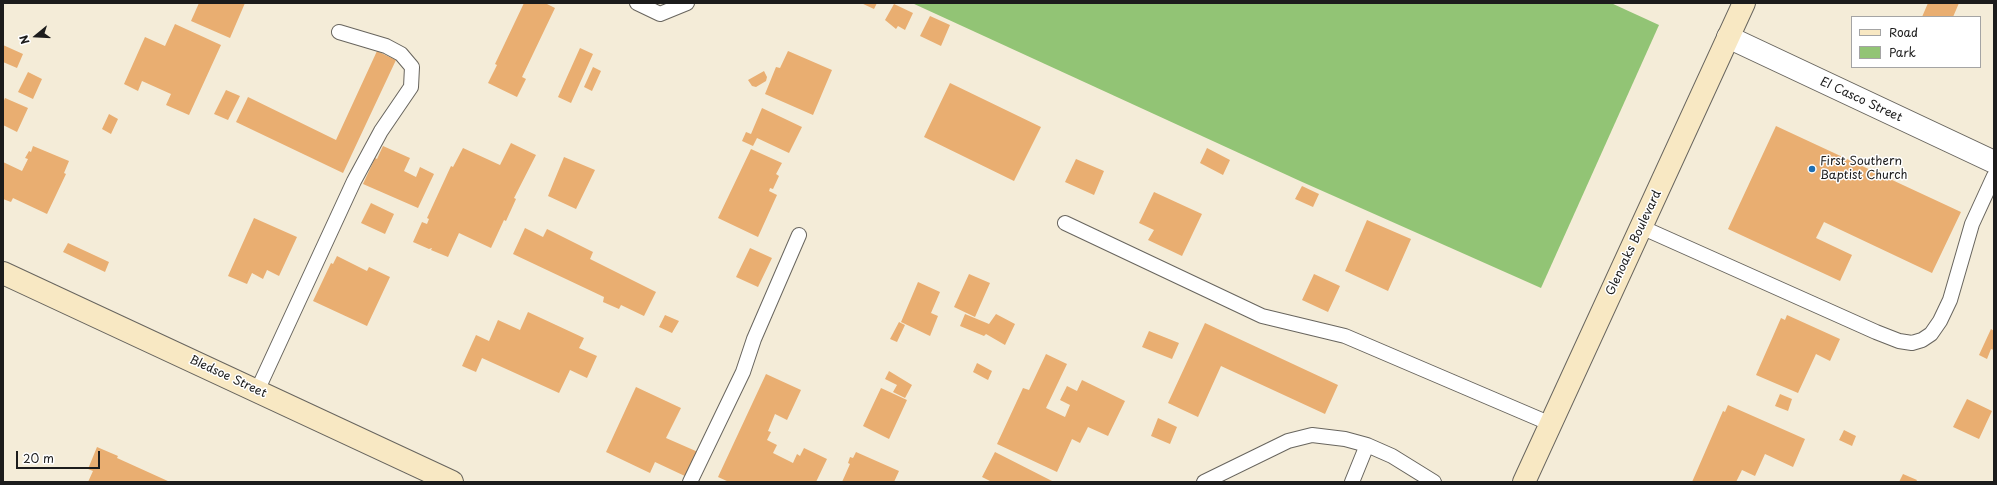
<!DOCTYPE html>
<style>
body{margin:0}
#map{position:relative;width:1997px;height:485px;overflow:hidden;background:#f4ecd8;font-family:"Playpen Sans",sans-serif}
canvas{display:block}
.frame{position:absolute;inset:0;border:4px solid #1c1c1c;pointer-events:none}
.legend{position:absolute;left:1851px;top:16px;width:130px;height:52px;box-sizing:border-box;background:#fff;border:1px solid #a4a4a4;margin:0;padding:5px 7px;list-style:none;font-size:12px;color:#1c1c1c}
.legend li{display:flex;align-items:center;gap:8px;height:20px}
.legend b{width:20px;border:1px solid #a4a4a4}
.north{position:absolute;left:16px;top:16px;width:40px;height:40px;-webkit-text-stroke:3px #fff;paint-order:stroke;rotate:252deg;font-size:11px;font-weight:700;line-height:16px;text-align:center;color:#1c1c1c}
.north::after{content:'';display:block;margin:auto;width:14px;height:18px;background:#1c1c1c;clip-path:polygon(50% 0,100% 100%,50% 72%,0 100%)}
.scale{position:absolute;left:16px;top:451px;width:84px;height:18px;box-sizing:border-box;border:2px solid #1c1c1c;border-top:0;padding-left:5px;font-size:12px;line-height:14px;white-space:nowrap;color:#1c1c1c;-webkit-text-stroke:3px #fff;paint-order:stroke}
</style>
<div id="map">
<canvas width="1997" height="485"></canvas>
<div class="frame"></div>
<ul class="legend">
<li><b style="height:5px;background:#f8e8c3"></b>Road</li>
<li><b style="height:11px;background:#92c475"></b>Park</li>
</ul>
<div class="north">N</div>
<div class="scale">20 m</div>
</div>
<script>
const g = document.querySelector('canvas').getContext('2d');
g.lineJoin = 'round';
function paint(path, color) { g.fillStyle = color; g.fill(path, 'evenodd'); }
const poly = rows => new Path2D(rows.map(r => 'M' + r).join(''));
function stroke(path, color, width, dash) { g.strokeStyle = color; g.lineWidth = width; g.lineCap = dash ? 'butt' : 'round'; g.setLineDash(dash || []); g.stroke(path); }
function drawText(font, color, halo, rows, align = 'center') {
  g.font = font + ' "Playpen Sans",sans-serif'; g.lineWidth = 3; g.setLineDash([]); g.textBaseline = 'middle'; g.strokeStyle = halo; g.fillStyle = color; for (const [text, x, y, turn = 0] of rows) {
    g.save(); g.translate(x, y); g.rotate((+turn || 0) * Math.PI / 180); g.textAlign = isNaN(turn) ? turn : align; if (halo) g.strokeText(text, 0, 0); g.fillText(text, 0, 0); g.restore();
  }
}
const green = poly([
 [912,3,1611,3,1659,25,1541,288,1300,181]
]);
const building = poly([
 [199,3,245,3,230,38,191,21],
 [524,3,545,3,555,8,522,77,526,79,517,97,488,83,497,65,495,64],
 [861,3,877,3,874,9],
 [1928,3,1959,3,1953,17,1922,17],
 [894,4,913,13,905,30,898,26,896,29,885,20],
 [930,16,950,25,941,46,920,36],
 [175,24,221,45,189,115,166,105,171,94,142,81,138,91,124,84,145,37,165,46],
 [3,45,23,54,17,68,3,62],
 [580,48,593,54,571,103,558,97],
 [377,51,396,60,343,173,236,122,248,97,336,140],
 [788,51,832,70,813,115,765,94,776,67,780,68],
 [593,67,601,71,592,91,584,87],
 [764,71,767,77,766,81,756,87,752,86,748,80],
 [28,72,42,79,33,99,18,92],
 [950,83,1041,127,1014,181,924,137],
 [226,90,240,96,228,120,214,114],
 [5,98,28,108,17,132,3,125,3,103],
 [762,108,802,127,789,153,757,138,753,146,742,141,746,132,751,134],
 [109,114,118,119,111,134,102,129],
 [1776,126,1961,212,1932,273,1824,222,1816,238,1852,255,1840,281,1728,229],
 [511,143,536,155,514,198,516,199,506,221,504,220,491,248,459,233,448,257,431,250,432,248,429,249,413,242,422,222,427,224,429,219,427,218,451,166,453,167,463,148,500,165],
 [33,146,69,161,64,173,66,174,47,214,13,198,11,202,3,199,3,162,22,171,28,159,25,158,29,151,31,152],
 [383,146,410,158,404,171,416,177,420,167,434,174,418,208,363,184,375,158,377,159],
 [1207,148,1230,160,1223,175,1200,163],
 [751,149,782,163,776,174,779,176,773,189,770,188,769,191,777,195,758,237,718,218],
 [564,157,595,170,576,209,548,196],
 [1076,159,1104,171,1094,195,1065,182],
 [1302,186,1319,194,1313,207,1295,199],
 [1154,192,1202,214,1182,256,1148,240,1154,230,1139,223],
 [371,203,394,214,385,234,361,223],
 [254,218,297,237,279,276,267,270,263,279,252,273,247,284,228,276],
 [1367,220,1411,239,1388,291,1345,271],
 [525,228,543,237,547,229,593,252,590,259,656,292,644,316,621,305,619,309,603,302,604,297,513,254],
 [68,243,109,262,105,272,63,252],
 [750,248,772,258,758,287,736,277],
 [337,256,367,271,369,267,390,277,367,326,313,301,331,263,333,264],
 [969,274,990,283,975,317,954,307],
 [1314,274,1340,286,1328,312,1302,300],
 [918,282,940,292,931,313,938,316,930,336,901,322],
 [528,312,584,338,579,348,597,356,587,378,570,370,559,393,482,358,476,372,462,366,476,335,489,341,498,320,520,330],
 [965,314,989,324,996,314,1015,324,1005,345,986,334,984,336,960,326],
 [665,315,679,321,672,333,659,327],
 [1787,315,1840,339,1830,361,1816,354,1798,393,1756,375,1781,318,1785,320],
 [899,322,905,325,897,342,890,339],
 [1205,323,1338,385,1325,414,1221,366,1198,417,1168,403],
 [1991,329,1994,331,1994,350,1991,349,1987,359,1979,355],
 [1149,331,1179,343,1172,359,1142,347],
 [1046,354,1067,364,1046,408,1065,417,1070,405,1060,400,1067,386,1077,391,1082,380,1125,401,1108,436,1088,427,1080,443,1072,439,1057,472,997,444,1023,388,1029,390],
 [977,363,992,371,988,380,973,372],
 [889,371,912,385,905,398,893,392,897,385,885,379],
 [766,374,801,390,787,420,775,414,768,431,771,432,767,440,777,445,773,453,793,463,797,454,800,456,804,448,827,459,816,482,729,482,718,477],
 [636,387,681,408,666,438,698,452,687,477,655,462,650,473,606,452],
 [881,388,907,400,889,439,863,426],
 [1780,394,1792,399,1788,411,1775,406],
 [1967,399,1992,411,1979,439,1953,427],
 [1728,405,1805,439,1793,467,1765,454,1755,476,1742,470,1736,482,1692,482,1723,411,1725,412],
 [1158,418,1177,427,1170,444,1151,436],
 [1844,430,1856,436,1852,446,1839,440],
 [97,447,118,456,117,458,170,482,88,482,93,471,88,469],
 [856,452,899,471,894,482,842,482,850,464,848,463,850,457,853,458],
 [995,452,1054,482,992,482,982,477],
 [1903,474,1917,480,1916,482,1899,482]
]);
const lane = poly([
 [637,3,660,14,687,3],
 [1065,223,1262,316,1345,336,1551,424],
 [1641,227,1876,332,1899,341,1912,343,1922,340,1931,334,1940,321,1950,300,1972,224,1994,176],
 [257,391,354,181,381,131,411,87,412,67,401,54,386,46,339,32],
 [690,482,743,372,754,339,799,235],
 [1204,482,1288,441,1312,435,1345,439,1367,445,1392,456,1434,482],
 [1352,482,1367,445]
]);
const street = poly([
 [1728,37,1994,162]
]);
const secondary = poly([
 [3,273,452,482],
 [1524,482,1744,3]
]);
const markers = [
 [1812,169,4,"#1f6fb2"]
];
const streetNames = [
 ["El Casco Street",1861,100,25],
 ["Glenoaks Boulevard",1634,243,-65],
 ["Bledsoe Street",228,377,25]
];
const poiNames = [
 ["First Southern",1820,162],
 ["Baptist Church",1820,176]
];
paint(green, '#92c475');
paint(building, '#e9ae71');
stroke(lane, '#68655e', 16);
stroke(street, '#68655e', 24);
stroke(secondary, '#68655e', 24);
stroke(lane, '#fff', 14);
stroke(street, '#fff', 22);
stroke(secondary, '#f8e8c3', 22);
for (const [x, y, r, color] of markers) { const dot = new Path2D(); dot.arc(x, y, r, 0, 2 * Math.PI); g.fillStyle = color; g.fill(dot); stroke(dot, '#fff', 1.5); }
drawText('12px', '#1c1c1c', '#fff', streetNames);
drawText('12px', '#1c1c1c', '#fff', poiNames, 'left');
</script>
